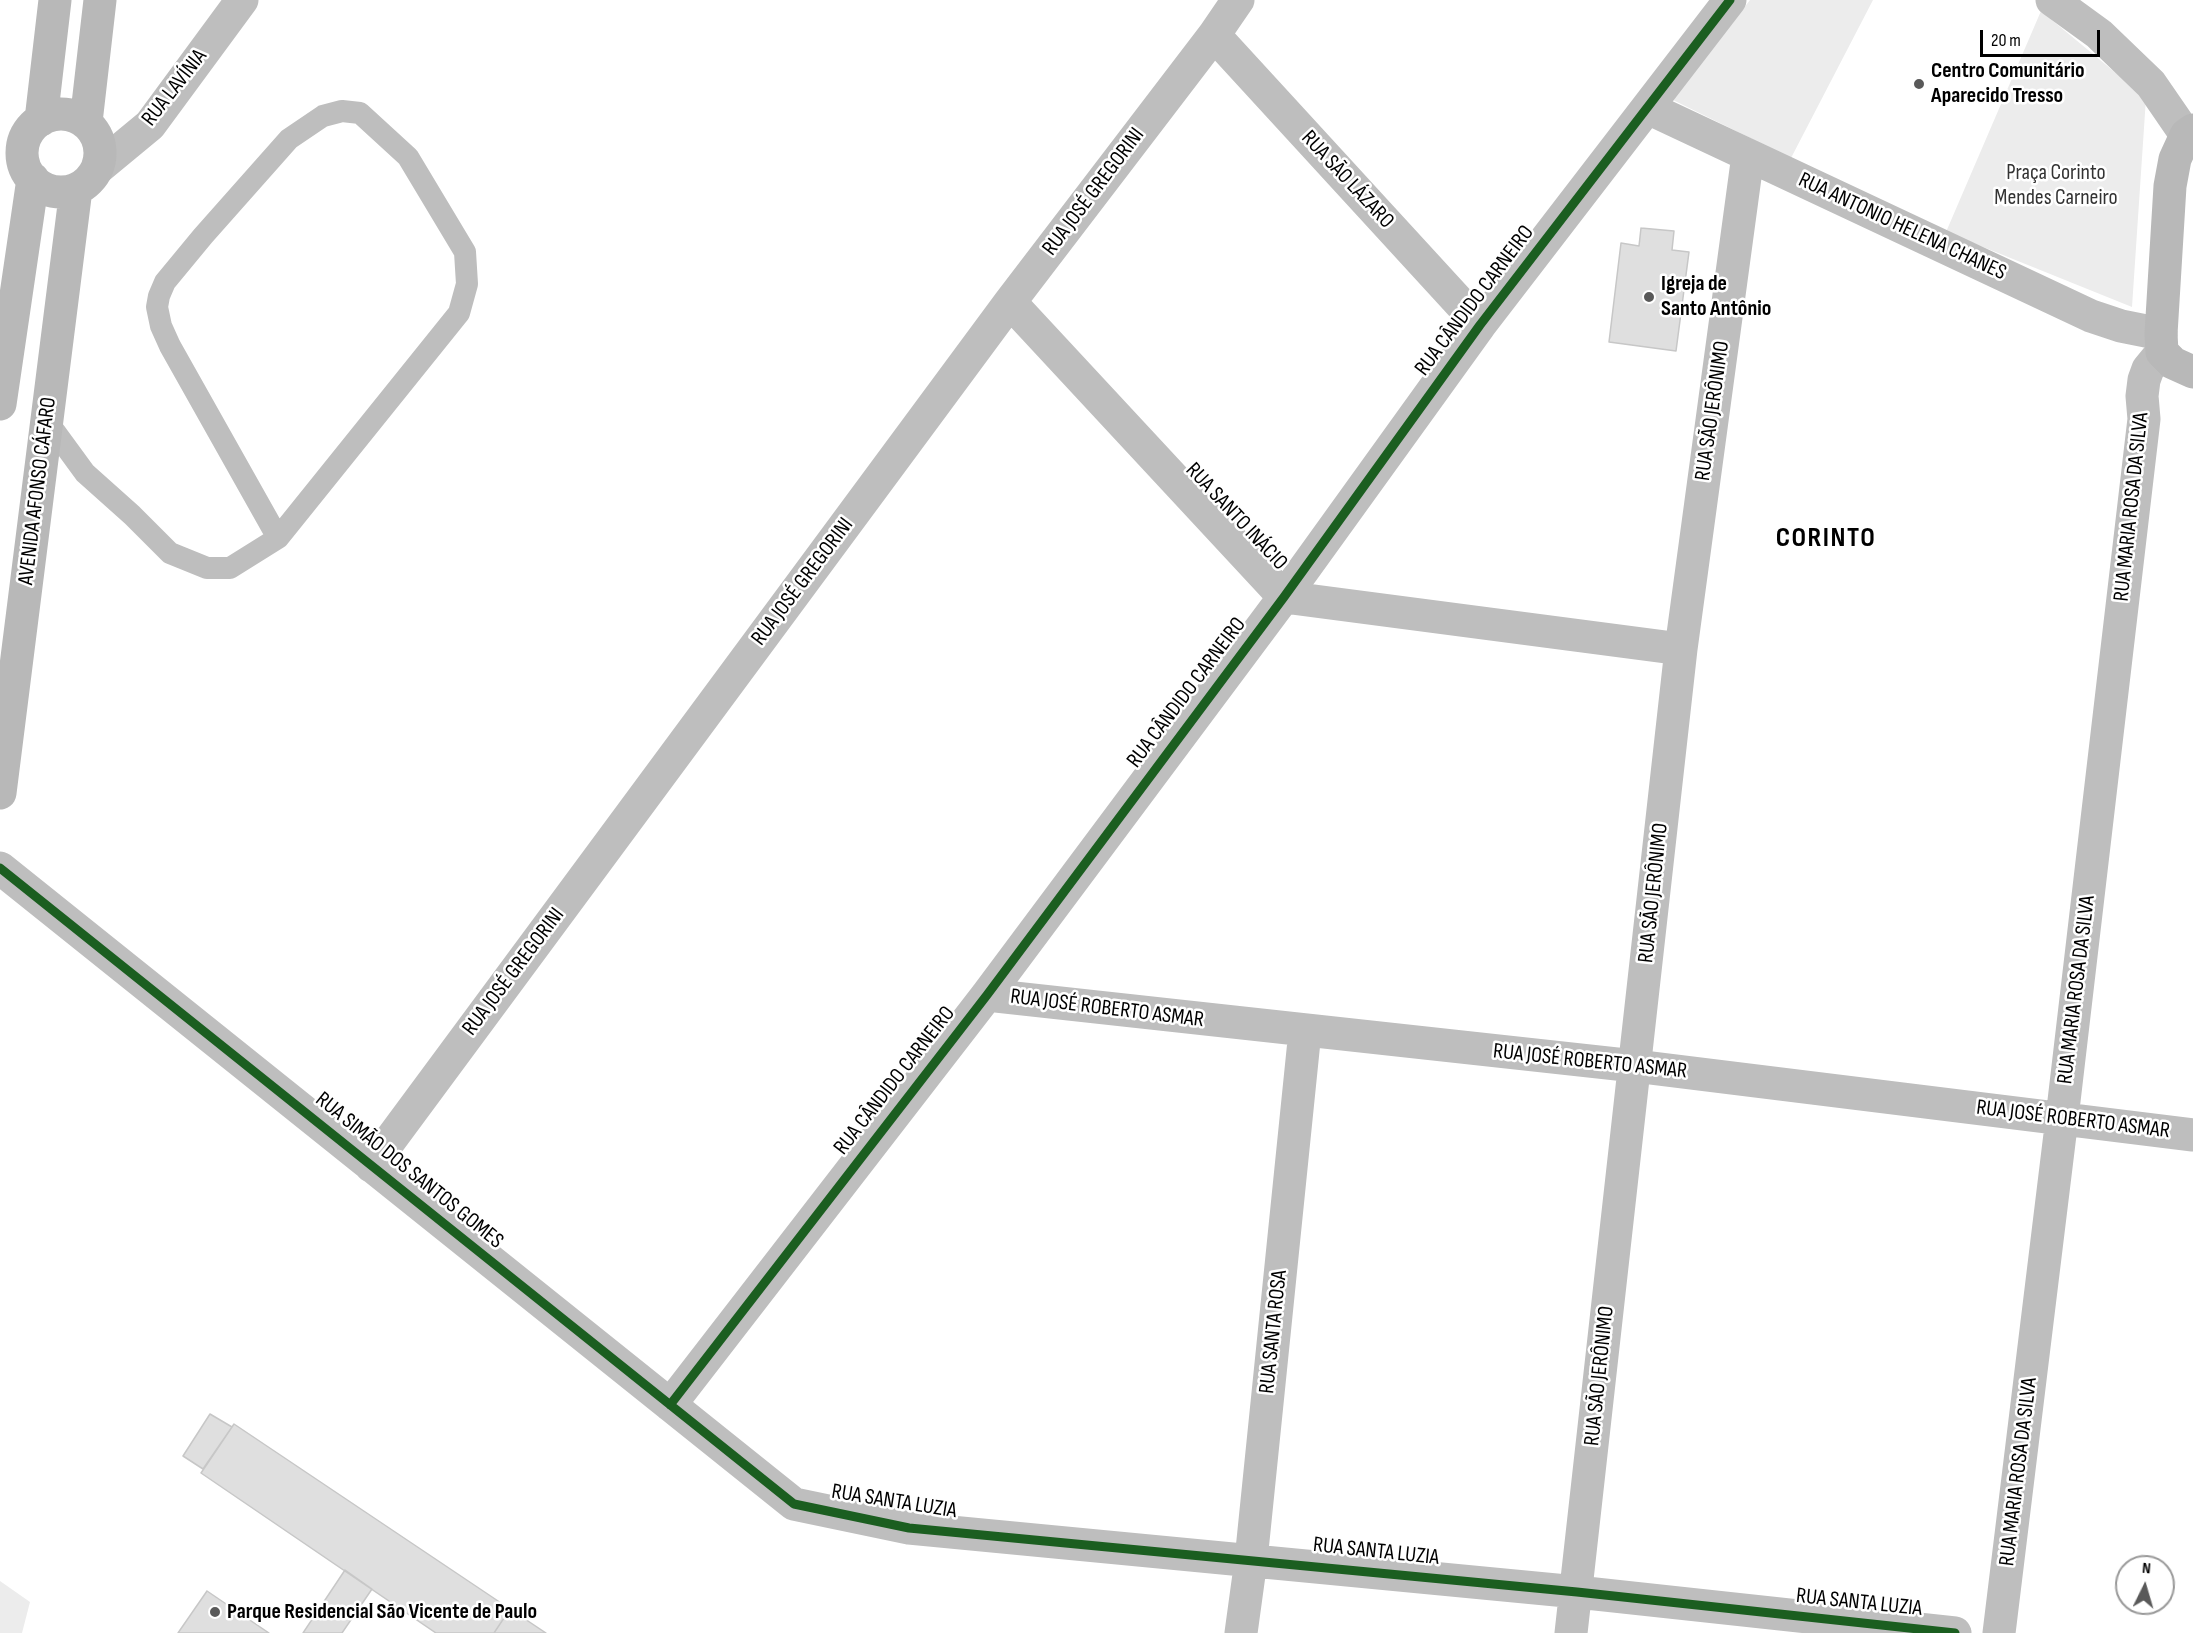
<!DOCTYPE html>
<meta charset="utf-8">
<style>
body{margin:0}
#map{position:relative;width:2193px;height:1633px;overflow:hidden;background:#fff;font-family:"Sofia Sans Condensed",sans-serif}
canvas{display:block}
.north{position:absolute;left:2115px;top:1555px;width:60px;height:60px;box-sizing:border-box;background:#fff;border:2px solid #999;border-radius:50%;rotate:5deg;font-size:16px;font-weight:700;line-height:24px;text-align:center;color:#000}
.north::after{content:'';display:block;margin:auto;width:21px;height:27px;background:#595959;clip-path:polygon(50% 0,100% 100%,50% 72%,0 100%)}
.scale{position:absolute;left:1980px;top:30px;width:120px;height:27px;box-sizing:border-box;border:3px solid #000;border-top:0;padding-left:8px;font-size:18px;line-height:21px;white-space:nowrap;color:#000;-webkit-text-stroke:4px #fff;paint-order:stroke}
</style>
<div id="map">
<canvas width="2193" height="1633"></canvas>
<div class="north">N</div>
<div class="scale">20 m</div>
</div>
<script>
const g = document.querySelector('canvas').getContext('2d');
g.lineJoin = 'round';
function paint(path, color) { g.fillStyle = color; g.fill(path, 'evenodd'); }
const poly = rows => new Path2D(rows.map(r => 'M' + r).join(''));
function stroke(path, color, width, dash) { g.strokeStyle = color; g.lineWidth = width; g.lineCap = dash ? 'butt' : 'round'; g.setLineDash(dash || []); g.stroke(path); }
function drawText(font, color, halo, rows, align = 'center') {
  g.font = font + ' "Sofia Sans Condensed",sans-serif'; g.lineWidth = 5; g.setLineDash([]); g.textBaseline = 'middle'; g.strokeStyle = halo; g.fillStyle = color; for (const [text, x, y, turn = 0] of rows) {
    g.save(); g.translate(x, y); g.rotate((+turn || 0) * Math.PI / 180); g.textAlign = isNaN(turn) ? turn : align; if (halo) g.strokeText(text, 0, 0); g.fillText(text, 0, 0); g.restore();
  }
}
const green = poly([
 [1750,0,1873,0,1791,158,1673,100],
 [2041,11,2146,98,2132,307,1946,232],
 [0,1581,30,1602,22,1633,0,1633]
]);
const building = poly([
 [1641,228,1674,231,1672,250,1689,252,1676,351,1609,342,1621,243,1639,246,1641,228],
 [210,1414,232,1427,203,1469,183,1456,210,1414],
 [234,1424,510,1609,494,1633,436,1633,201,1473,234,1424],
 [345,1570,372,1589,342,1633,303,1633,345,1570],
 [207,1591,269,1633,178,1633,207,1591],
 [510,1609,546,1633,494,1633,510,1609]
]);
const service = poly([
 [47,421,85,473,132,515,170,553,207,568,230,568,278,538,459,313,467,284,465,252,408,157,360,113,342,111,323,116,289,139,203,236,165,282,159,296,157,307,161,326,170,346,278,538]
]);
const minor = poly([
 [2052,0,2099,34,2151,84,2186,135],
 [1214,35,1480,325],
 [1648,108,2091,316,2121,326,2161,334],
 [98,168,150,125,242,0],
 [1010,302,1284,597,1681,649],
 [0,868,794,1504,909,1528,1577,1592,1955,1633],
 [987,995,1635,1066,2193,1135],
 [371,1166,1010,302,1214,35,1238,0],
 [670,1405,987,995,1284,597,1480,325,1730,0],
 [1241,1633,1251,1560,1305,1031],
 [1571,1633,1681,649,1748,155],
 [1999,1633,2062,1118,2144,419,2142,396,2144,380,2148,369,2162,352]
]);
const secondary = poly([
 '22 153a39 39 0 1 1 78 0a39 39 0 1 1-78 0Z',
 [41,120,55,0],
 [86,122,100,0],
 [2193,130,2186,135,2175,159,2170,186,2161,334,2162,352,2173,363,2193,372],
 [0,404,33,179],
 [0,793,76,189]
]);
const cycleway = poly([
 [0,868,794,1504,909,1528,1577,1592,1955,1633],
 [670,1405,987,995,1284,597,1480,325,1730,0]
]);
const markers = [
 [1919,84,6,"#595959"],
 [1649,297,6,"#595959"],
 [215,1612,6,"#595959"]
];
const poiNames = [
 ["Centro Comunitário",1931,71],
 ["Aparecido Tresso",1931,96],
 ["Igreja de",1661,284],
 ["Santo Antônio",1661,309],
 ["Parque Residencial São Vicente de Paulo",227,1612]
];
const streetNames = [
 ["RUA LAVÍNIA",175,88,-52],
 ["RUA SÃO LÁZARO",1347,180,47],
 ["RUA JOSÉ GREGORINI",1094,192,-53],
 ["RUA ANTONIO HELENA CHANES",1902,227,25],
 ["RUA CÂNDIDO CARNEIRO",1475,301,-53],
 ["RUA SÃO JERÔNIMO",1713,411,-82],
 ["AVENIDA AFONSO CÁFARO",38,491,-83],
 ["RUA MARIA ROSA DA SILVA",2132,507,-84],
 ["RUA SANTO INÁCIO",1236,517,47],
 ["RUA JOSÉ GREGORINI",803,582,-53],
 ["RUA CÂNDIDO CARNEIRO",1187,693,-53],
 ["RUA SÃO JERÔNIMO",1654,893,-84],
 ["RUA JOSÉ GREGORINI",514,972,-53],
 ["RUA MARIA ROSA DA SILVA",2077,990,-83],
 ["RUA JOSÉ ROBERTO ASMAR",1107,1009,7],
 ["RUA JOSÉ ROBERTO ASMAR",1590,1062,6],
 ["RUA CÂNDIDO CARNEIRO",895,1081,-52],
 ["RUA JOSÉ ROBERTO ASMAR",2073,1120,7],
 ["RUA SIMÃO DOS SANTOS GOMES",409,1171,39],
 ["RUA SANTA ROSA",1274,1332,-84],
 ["RUA SÃO JERÔNIMO",1600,1376,-84],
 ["RUA MARIA ROSA DA SILVA",2019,1472,-83],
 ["RUA SANTA LUZIA",894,1502,9],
 ["RUA SANTA LUZIA",1376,1552,6],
 ["RUA SANTA LUZIA",1859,1603,6]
];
const parkNames = [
 ["Praça Corinto",2056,173],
 ["Mendes Carneiro",2056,198]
];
const districtNames = [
 ["CORINTO",1826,539]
];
paint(green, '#ececec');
paint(building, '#dfdfdf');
stroke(building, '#c7c7c7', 1.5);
stroke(service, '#bebebe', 22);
stroke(minor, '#bebebe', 33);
stroke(secondary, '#b8b8b8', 33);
stroke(cycleway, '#1b5e20', 9);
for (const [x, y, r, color] of markers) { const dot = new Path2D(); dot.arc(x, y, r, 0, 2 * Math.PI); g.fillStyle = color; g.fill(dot); stroke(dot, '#fff', 2); }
drawText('bold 22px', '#000', '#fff', poiNames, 'left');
drawText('22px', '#000', '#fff', streetNames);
drawText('22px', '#333', '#fff', parkNames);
g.letterSpacing = '1.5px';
drawText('bold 28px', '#000', '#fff', districtNames);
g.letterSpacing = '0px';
</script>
